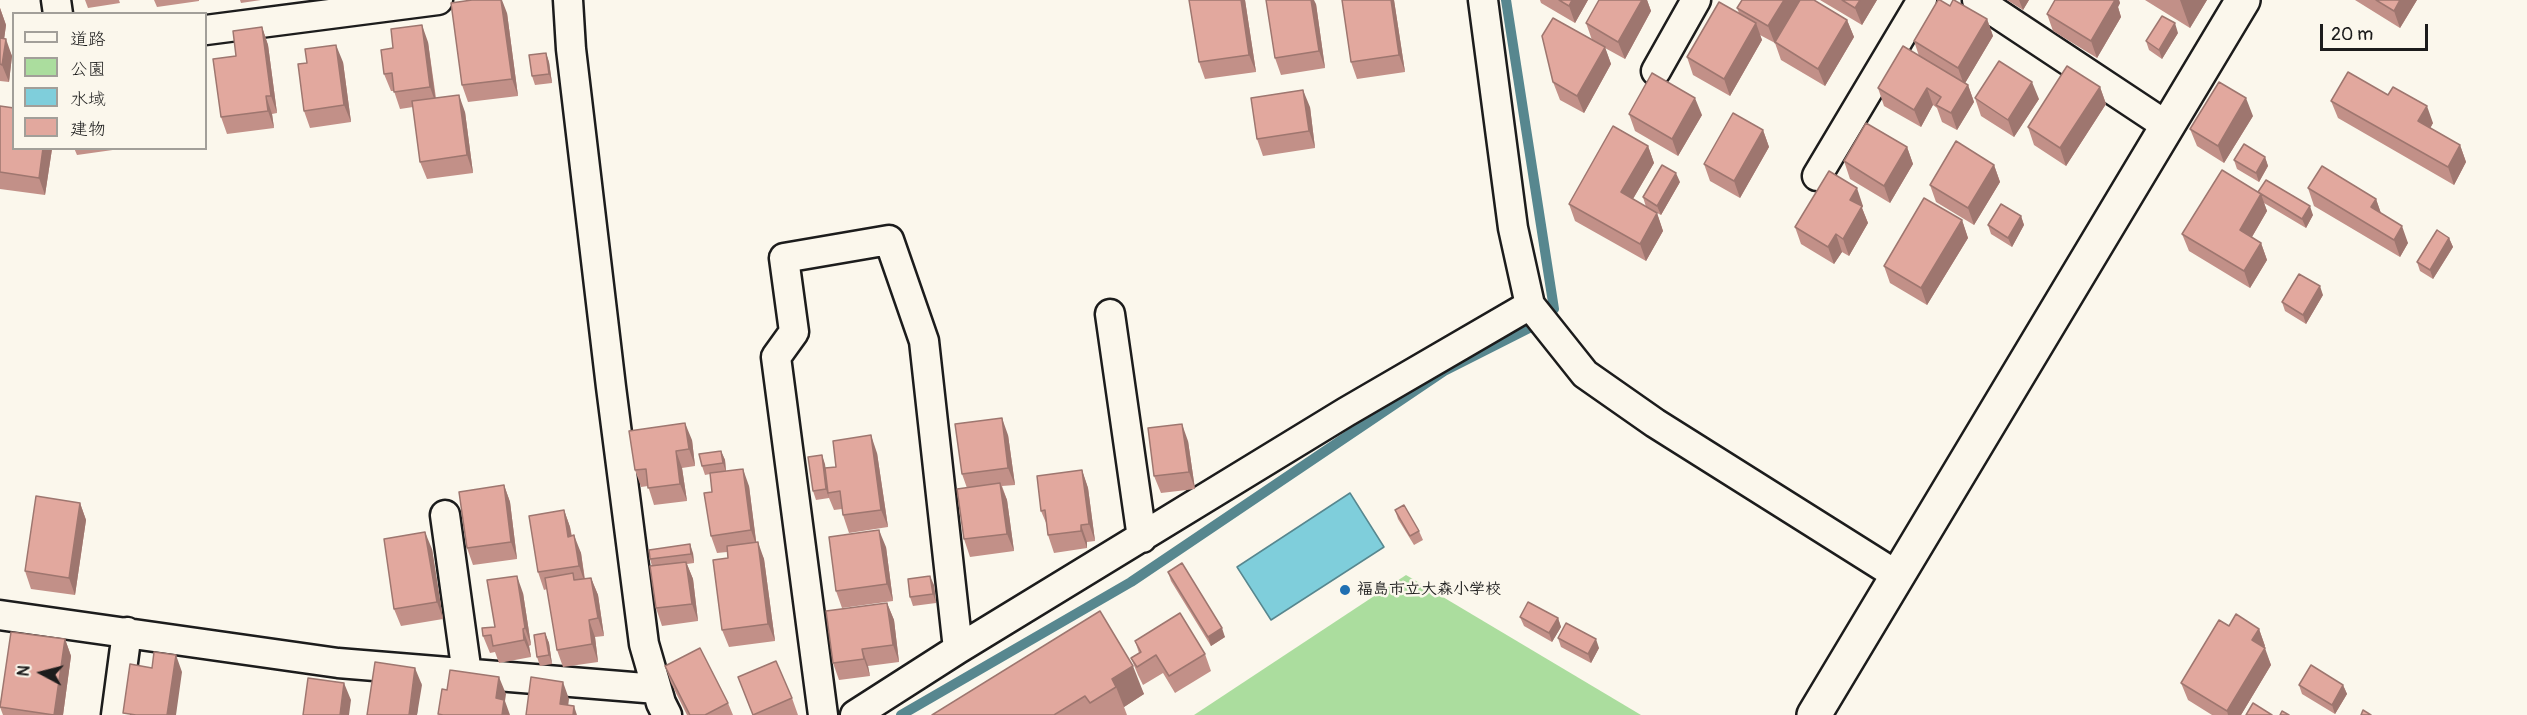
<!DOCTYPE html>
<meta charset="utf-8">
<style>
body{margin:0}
#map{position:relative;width:2527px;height:715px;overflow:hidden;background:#fbf7ec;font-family:Pangolin,"Klee One",sans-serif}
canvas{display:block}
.legend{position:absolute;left:12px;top:12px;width:195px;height:138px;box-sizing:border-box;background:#fbf7ec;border:2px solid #a29f99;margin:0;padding:8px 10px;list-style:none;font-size:18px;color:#1c1c1c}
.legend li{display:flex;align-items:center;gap:12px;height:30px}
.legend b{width:30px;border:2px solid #a29f99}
.north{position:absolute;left:12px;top:643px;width:60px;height:60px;-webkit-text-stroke:4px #fbf7ec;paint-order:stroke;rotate:277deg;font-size:16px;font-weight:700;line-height:24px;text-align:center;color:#1c1c1c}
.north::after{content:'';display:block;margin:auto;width:21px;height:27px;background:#1c1c1c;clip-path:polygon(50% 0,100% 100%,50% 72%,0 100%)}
.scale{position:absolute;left:2320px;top:24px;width:108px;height:27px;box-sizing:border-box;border:3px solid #1c1c1c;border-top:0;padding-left:8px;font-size:18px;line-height:21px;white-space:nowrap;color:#1c1c1c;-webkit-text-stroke:4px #fbf7ec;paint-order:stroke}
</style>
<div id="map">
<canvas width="2527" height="715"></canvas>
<ul class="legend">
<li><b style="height:8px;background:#fbf7ec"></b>道路</li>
<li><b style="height:16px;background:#abdd9e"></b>公園</li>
<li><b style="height:16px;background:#7fcedb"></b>水域</li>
<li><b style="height:16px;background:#e2a89e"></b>建物</li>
</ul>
<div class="north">N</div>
<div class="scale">20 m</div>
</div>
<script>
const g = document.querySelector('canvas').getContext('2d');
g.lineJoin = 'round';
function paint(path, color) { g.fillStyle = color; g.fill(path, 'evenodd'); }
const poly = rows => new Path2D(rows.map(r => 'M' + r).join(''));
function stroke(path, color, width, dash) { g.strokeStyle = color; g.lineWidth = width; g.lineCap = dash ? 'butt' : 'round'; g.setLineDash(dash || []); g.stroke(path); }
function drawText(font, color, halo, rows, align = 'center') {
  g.font = font + ' Pangolin,"Klee One",sans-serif'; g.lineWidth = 5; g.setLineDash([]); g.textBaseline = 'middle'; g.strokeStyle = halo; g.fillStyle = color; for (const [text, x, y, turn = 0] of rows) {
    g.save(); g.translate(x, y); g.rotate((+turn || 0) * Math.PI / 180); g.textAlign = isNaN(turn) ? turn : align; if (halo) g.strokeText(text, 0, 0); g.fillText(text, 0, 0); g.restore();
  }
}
const green = poly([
 [1406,575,1641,715,1194,715]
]);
const water = poly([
 [1350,493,1384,547,1271,620,1237,567,1350,493]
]);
const stream = poly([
 [901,715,1131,582,1444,371,1535,325,1554,309,1506,0]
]);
const street = poly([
 [56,0,58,14],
 [568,0,571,49,611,387,644,644,661,703,667,715],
 [1483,0,1513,228,1530,305,1585,374,1655,423,1898,576],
 [1977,0,2167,126],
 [206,30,438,0],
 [1656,71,1696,0],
 [1817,176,1922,0],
 [1110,314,1142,538],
 [445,515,467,674],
 [0,615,338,663,657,689],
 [116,715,127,632],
 [431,715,435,672],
 [823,715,776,357,794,332,784,258,889,240,924,341,958,649],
 [855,715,958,649,1346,412,1530,305]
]);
const secondary = poly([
 [1814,715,2243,0]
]);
const wall = poly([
 [85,0,119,0,120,3,88,8],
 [154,0,199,0,199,1,157,7],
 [240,0,261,0,241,3],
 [1189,0,1245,0,1256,72,1205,79,1199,62],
 [1342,0,1394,0,1405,72,1357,79,1351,62],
 [1540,0,1588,0,1575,23,1541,3],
 [1599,0,1647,0,1651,11,1625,59,1605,48,1611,64,1584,113,1560,100,1553,82,1592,40,1586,23],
 [1820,0,1877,0,1862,25],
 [2007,0,2029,0,2023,10],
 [2055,0,2119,0,2120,3,2118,7,2121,17,2097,58,2053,31,2047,14],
 [2145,0,2207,0,2190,28],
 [2355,0,2417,0,2400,28],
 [1316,4,1325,68,1281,75,1275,58],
 [1950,6,1987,19,1993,36,1965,83,1968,85,1974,102,1957,130,1942,122,1937,108,1933,105,1921,127,1884,106,1878,88,1919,56,1914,41],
 [0,8,6,25,4,39,12,56,9,82,0,81],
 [1737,8,1847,20,1854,37,1825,86,1781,60,1775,43,1760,35,1762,40,1730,96,1693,75,1687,57,1739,13],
 [507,13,518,96,468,102,462,85],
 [262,27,268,45,277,113,272,114,274,128,227,134,221,117],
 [2178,33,2162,59,2149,50,2146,41],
 [428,42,436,98,465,112,473,173,427,179,420,162,413,107,400,109,394,91,391,91,384,74],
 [546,53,549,62,552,83,535,85,532,76],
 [343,62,351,122,310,128,304,111,307,63],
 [2100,87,2106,104,2066,166,2034,145,2028,127],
 [1975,98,2039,99,2014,137,1981,116],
 [2331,101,2433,123,2430,128,2460,145,2466,162,2454,185,2338,118],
 [0,106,52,149,45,195,0,189],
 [1310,107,1315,148,1263,156,1257,139],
 [1629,114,1702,115,1678,156,1635,131],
 [2253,116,2224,163,2197,146,2190,129],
 [1763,130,1769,147,1740,198,1710,181,1704,164],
 [1648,146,1654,163,1633,199,1657,213,1663,231,1646,261,1575,221,1569,204],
 [1907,147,1913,164,1890,203,1850,179,1844,161],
 [74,148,127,148,77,155],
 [2265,157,2268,166,2259,182,2237,169,2234,160],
 [1994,165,2000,182,1974,225,1936,202,1930,185],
 [1680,182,1661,215,1646,207,1643,197],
 [2308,188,2376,199,2381,214,2408,243,2400,257,2314,206],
 [2258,192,2313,215,2306,228,2264,203,2267,211,2252,237,2261,243,2267,260,2250,288,2189,251,2182,234],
 [1863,206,1862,208,1868,223,1849,256,1842,252,1834,264,1801,244,1795,227],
 [2021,216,2024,225,2012,247,1991,234,1988,225],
 [1962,220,1968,238,1927,305,1890,283,1884,266],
 [2449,238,2453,247,2433,279,2420,271,2417,262],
 [2323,295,2306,324,2285,311,2282,302],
 [1008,435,1015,485,1002,486,1007,500,1014,551,970,557,964,539,967,488,962,474],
 [692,440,695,466,682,468,687,501,654,505,648,486,641,487,635,470],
 [1188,441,1195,489,1161,493,1154,476],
 [721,451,725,460,726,471,749,486,756,542,764,559,775,641,729,647,722,630,728,558,727,552,717,553,711,536,712,492,710,474,705,475,702,466],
 [877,453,888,527,849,533,843,515,842,509,834,510,829,498,816,500,813,491,822,455,825,468,836,467],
 [1082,470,1088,488,1095,541,1087,542,1087,548,1054,553,1048,535,1047,525,1041,511],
 [504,485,510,502,517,559,473,565,467,548],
 [80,503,86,520,75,595,31,589,25,571],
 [564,510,570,527,572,536,581,553,585,579,591,578,598,595,604,636,595,637,598,662,563,667,557,650,547,589,544,590,538,572],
 [1395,510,1419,531,1423,540,1414,545,1398,519],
 [886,547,893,601,842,608,836,591],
 [432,549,443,619,401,626,394,609],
 [693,553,694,563,687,564,693,579,698,621,662,626,656,608,652,566,650,559],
 [1168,572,1225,637,1211,646,1171,581],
 [934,585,936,603,913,606,910,597],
 [523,593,531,645,529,646,531,657,499,663,495,652,490,653,483,636,495,627],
 [887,603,894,620,899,662,868,666,870,676,839,680,833,663],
 [1100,611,1144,694,1124,707,1127,715,932,715],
 [1520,617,1558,618,1561,627,1552,642,1524,626],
 [2229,626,2259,629,2265,646,2264,648,2271,665,2241,715,2212,715,2188,700,2181,683],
 [545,633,549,643,552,664,540,666,537,657],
 [1558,638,1599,648,1591,663,1561,647],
 [65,639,71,656,63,715,3,715,0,707],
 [1135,641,1205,654,1211,671,1175,693,1163,673,1143,685,1138,675,1131,658,1139,653],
 [665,666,728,703,733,715,687,715,671,683],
 [738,677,792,698,798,715,753,715],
 [2299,685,2343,685,2347,694,2335,714,2302,694]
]);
const shadedWall = poly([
 [501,0,502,0,507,13,518,96,512,79],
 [1241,0,1245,0,1256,72,1249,55],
 [1311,0,1314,0,1316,4,1325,68,1319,51],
 [1391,0,1394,0,1405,72,1399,55],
 [1572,0,1588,0,1575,23,1569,6],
 [1642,0,1647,0,1651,11,1625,59,1618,42],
 [1784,0,1800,0,1775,44,1768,26],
 [1860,0,1877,0,1862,25,1855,8],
 [2019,0,2029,0,2023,10],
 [2109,0,2119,0,2120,3,2118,7,2121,17,2097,58,2091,41],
 [2180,0,2207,0,2190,28],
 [2400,0,2417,0,2400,28,2394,11],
 [0,8,6,25,2,55,0,50],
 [1987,19,1993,36,1964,85,1958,68],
 [1847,20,1854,37,1825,86,1818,69],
 [1756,23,1762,40,1730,96,1724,79],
 [2175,23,2178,33,2162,59,2159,50],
 [422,25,428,42,436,104,430,87],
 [262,27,268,45,277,113,271,96],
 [6,39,12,56,9,82,2,65],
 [336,45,343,62,351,122,344,105],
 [1605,47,1611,64,1584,113,1577,96],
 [546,53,549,62,552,83,549,74],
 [2032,82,2039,99,2014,137,2008,120],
 [1968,85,1974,102,1957,130,1951,113],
 [2100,87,2106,104,2066,166,2060,148],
 [1927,88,1933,105,1921,127,1914,110],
 [1303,90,1310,107,1315,148,1309,131],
 [459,95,465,112,473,173,467,155],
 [266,96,272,114,274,128,268,111],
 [1695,98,1702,115,1678,156,1672,139],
 [2246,98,2253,116,2224,163,2218,146],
 [2427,106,2433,123,2425,138,2418,121],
 [1763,130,1769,147,1740,198,1734,181],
 [2460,145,2466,162,2454,185,2448,167],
 [1648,146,1654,163,1627,209,1621,192],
 [1907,147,1913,164,1890,203,1884,186],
 [43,148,52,149,45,195,39,178],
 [2265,157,2268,166,2259,182,2256,173],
 [1994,165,2000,182,1974,225,1968,208],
 [1676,173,1680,182,1661,215,1657,206],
 [1857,188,1863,206,1862,208,1868,223,1849,256,1843,239,1850,200],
 [2261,194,2267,211,2246,247,2240,230],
 [2376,199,2382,216,2371,207],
 [2310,206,2313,215,2306,228,2302,219],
 [1657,213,1663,231,1646,261,1640,244],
 [2021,216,2024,225,2012,247,2008,238],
 [1962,220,1968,238,1927,305,1921,288],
 [2402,226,2408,243,2400,257,2394,240],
 [1836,234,1842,252,1834,264,1828,247],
 [2449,238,2453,247,2433,279,2430,270],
 [2261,243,2267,260,2250,288,2244,271],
 [2320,286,2323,295,2306,324,2303,315],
 [1002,418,1008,435,1015,485,1008,468],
 [685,423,692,440,695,466,689,449],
 [1182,424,1188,441,1195,489,1189,472],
 [871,435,877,453,888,527,881,510],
 [676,451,682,468,687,501,680,484],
 [721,451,725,460,726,472,723,463],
 [822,455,825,464,829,493,828,493,829,498,826,489],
 [743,469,749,486,757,548,751,530],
 [1082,470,1088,488,1095,541,1089,524],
 [1000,483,1007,500,1014,551,1007,534],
 [504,485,510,502,517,559,511,542],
 [80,503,86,520,75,595,69,578],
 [564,510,570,527,574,554,568,537],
 [1081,525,1087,542,1087,548,1081,531],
 [879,530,886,547,893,601,887,584],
 [425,532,432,549,443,619,437,602],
 [574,535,581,553,585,583,579,566],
 [758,542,764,559,775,641,768,624],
 [690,544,693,553,694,563,691,554],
 [686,562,693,579,698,621,692,604],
 [517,576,523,593,531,645,525,628],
 [930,576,934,585,936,603,933,594],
 [591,578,598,595,604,636,598,618],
 [887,603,894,620,899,662,893,645],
 [1558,618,1561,627,1552,642,1549,633],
 [589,620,595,637,598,662,592,644],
 [1222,628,1225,637,1211,646,1208,637],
 [523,629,529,646,531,657,524,640],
 [2259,629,2265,646,2258,657,2252,640],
 [545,633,549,643,552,664,549,655],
 [65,639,71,656,63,715,54,715],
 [1596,639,1599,648,1591,663,1588,654],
 [2265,648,2271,665,2241,715,2228,715,2227,711],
 [862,649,868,666,870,676,864,659],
 [176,655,182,672,176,715,167,715],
 [1133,666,1144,694,1124,707,1116,687,1112,679],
 [415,668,422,685,417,715,409,715],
 [499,677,506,694,505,701,510,715,502,715,496,698],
 [563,682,569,699,567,715,560,704],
 [344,683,351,700,349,715,340,715],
 [2343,685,2347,694,2335,714,2332,705],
 [574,706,577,715,573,715]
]);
const building = poly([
 [472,0,501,0,512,79,462,85,451,3,472,0],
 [1189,0,1241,0,1249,55,1199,62,1189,0],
 [1266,0,1311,0,1319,51,1275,58,1266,0],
 [1342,0,1391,0,1399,55,1351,62,1342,0],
 [1559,0,1572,0,1569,6,1559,0],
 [1599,0,1642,0,1618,42,1586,23,1599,0],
 [1742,0,1784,0,1768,26,1737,8,1742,0],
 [1800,0,1814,0,1847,20,1818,69,1775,42,1800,0],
 [1842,0,1860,0,1855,8,1842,0],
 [1938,0,1940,0,1950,6,1953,0,1954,0,1987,19,1958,68,1914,41,1938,0],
 [2055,0,2115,0,2091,41,2047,14,2055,0],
 [2376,0,2400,0,2394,11,2376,0],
 [1719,2,1756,23,1724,79,1687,57,1719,2],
 [2162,16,2175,23,2159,50,2146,41,2162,16],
 [1553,18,1605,47,1577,96,1553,82,1542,36,1553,18],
 [422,25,430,87,394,92,392,73,384,74,381,50,393,48,391,29,422,25],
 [262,27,271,96,266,96,268,111,221,117,213,59,236,56,233,31,262,27],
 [0,38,6,39,2,65,0,64,0,38],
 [336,45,344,105,304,111,298,64,307,63,305,49,336,45],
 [1903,46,1968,85,1951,113,1936,105,1941,97,1927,88,1914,110,1878,88,1903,46],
 [546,53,549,74,532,76,529,55,546,53],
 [1999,61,2032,82,2008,120,1975,98,1999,61],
 [2067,66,2100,87,2060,148,2028,127,2067,66],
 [2348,72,2388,95,2393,87,2427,106,2418,121,2460,145,2448,167,2331,101,2348,72],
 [1652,73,1695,98,1672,139,1629,114,1652,73],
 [2219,82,2246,98,2218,146,2190,129,2219,82],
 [1303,90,1309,131,1257,139,1251,98,1303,90],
 [459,95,467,155,420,162,412,101,459,95],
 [0,106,14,108,14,148,43,148,39,178,0,172,0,106],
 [1733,113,1763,130,1734,181,1704,164,1733,113],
 [1866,123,1907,147,1884,186,1844,161,1866,123],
 [1613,126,1648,146,1621,192,1657,213,1640,244,1569,204,1613,126],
 [1956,141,1994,165,1968,208,1930,185,1956,141],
 [2244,144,2265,157,2256,173,2234,160,2244,144],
 [1662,165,1676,173,1657,206,1643,197,1662,165],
 [2322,166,2376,199,2371,207,2402,226,2394,240,2308,188,2322,166],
 [2222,170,2261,194,2240,230,2261,243,2244,271,2182,234,2222,170],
 [1829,171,1857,188,1850,200,1862,206,1843,239,1836,234,1828,247,1795,227,1829,171],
 [2266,180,2310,206,2302,219,2258,192,2266,180],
 [1924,198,1962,220,1921,288,1884,266,1924,198],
 [2001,204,2021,216,2008,238,1988,225,2001,204],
 [2437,230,2449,238,2430,270,2417,262,2437,230],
 [2299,274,2320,286,2303,315,2282,302,2299,274],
 [1002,418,1008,468,962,474,955,424,1002,418],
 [685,423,689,449,676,451,680,484,648,488,646,469,635,470,629,431,685,423],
 [1182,424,1189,472,1154,476,1148,428,1182,424],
 [871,435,881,510,843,515,840,491,828,493,825,468,836,467,833,441,871,435],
 [721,451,723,463,702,466,699,454,721,451],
 [822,455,826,489,813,491,808,457,822,455],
 [743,469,751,530,711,536,704,493,712,492,710,473,743,469],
 [1082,470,1089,524,1081,525,1081,531,1048,535,1045,510,1041,511,1037,476,1082,470],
 [1000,483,1007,534,964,539,957,489,1000,483],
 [504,485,511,542,467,548,459,492,504,485],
 [36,496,80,503,69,578,25,571,36,496],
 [1404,505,1419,531,1410,536,1395,510,1404,505],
 [564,510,568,537,574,535,579,566,538,572,529,516,564,510],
 [879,530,887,584,836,591,829,537,879,530],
 [425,532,437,602,394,609,384,539,425,532],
 [758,542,768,624,722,630,713,560,728,558,727,546,758,542],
 [690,544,691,554,650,559,649,550,690,544],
 [686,562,692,604,656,608,650,566,686,562],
 [1182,563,1222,628,1208,637,1168,572,1182,563],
 [573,573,574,580,591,578,598,618,589,620,592,644,557,650,545,578,573,573],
 [517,576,525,628,523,629,524,640,493,646,491,635,483,636,482,628,495,627,487,580,517,576],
 [930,576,933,594,910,597,908,579,930,576],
 [1528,602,1558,618,1549,633,1520,617,1528,602],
 [887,603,893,645,862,649,864,659,833,663,826,611,887,603],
 [1100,611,1133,666,1112,679,1116,687,1090,703,1085,696,1054,715,932,715,1100,611],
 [1180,613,1205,654,1169,676,1156,655,1137,667,1131,658,1141,652,1135,641,1180,613],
 [2236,614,2259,629,2252,640,2265,648,2227,711,2181,683,2219,620,2229,626,2236,614],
 [1566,623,1596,639,1588,654,1558,638,1566,623],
 [11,632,65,639,54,715,0,707,11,632],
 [545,633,549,655,537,657,534,635,545,633],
 [700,648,728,703,705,715,690,715,665,666,700,648],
 [154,652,176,655,167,715,136,715,123,713,130,664,152,668,154,652],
 [776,661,792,698,753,715,738,677,776,661],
 [375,662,415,668,409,715,367,715,375,662],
 [2311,665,2343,685,2332,705,2299,685,2311,665],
 [450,670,499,677,496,698,504,700,502,715,443,715,438,714,442,689,447,690,450,670],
 [531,677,563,682,560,704,574,706,573,715,526,715,531,677],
 [308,678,344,683,340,715,303,715,308,678],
 [2253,703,2272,715,2246,715,2253,703],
 [2363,710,2371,715,2361,715,2363,710],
 [2282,711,2289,715,2280,715,2282,711]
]);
const markers = [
 [1345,590,6,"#1f6fb2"]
];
const poiNames = [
 ["福島市立大森小学校",1357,590]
];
paint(green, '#abdd9e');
paint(water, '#7fcedb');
stroke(water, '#57878f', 1.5);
stroke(stream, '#57878f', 10);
stroke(street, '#1c1c1c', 33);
stroke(secondary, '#1c1c1c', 38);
stroke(street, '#fbf7ec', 28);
stroke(secondary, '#fbf7ec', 33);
paint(wall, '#c29088');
paint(shadedWall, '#9e766f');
paint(building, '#e2a89e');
stroke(building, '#9e766f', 1.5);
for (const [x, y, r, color] of markers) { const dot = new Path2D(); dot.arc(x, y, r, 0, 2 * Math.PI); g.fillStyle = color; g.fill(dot); stroke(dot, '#fbf7ec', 2); }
drawText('bold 16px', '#1c1c1c', '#fbf7ec', poiNames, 'left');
</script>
